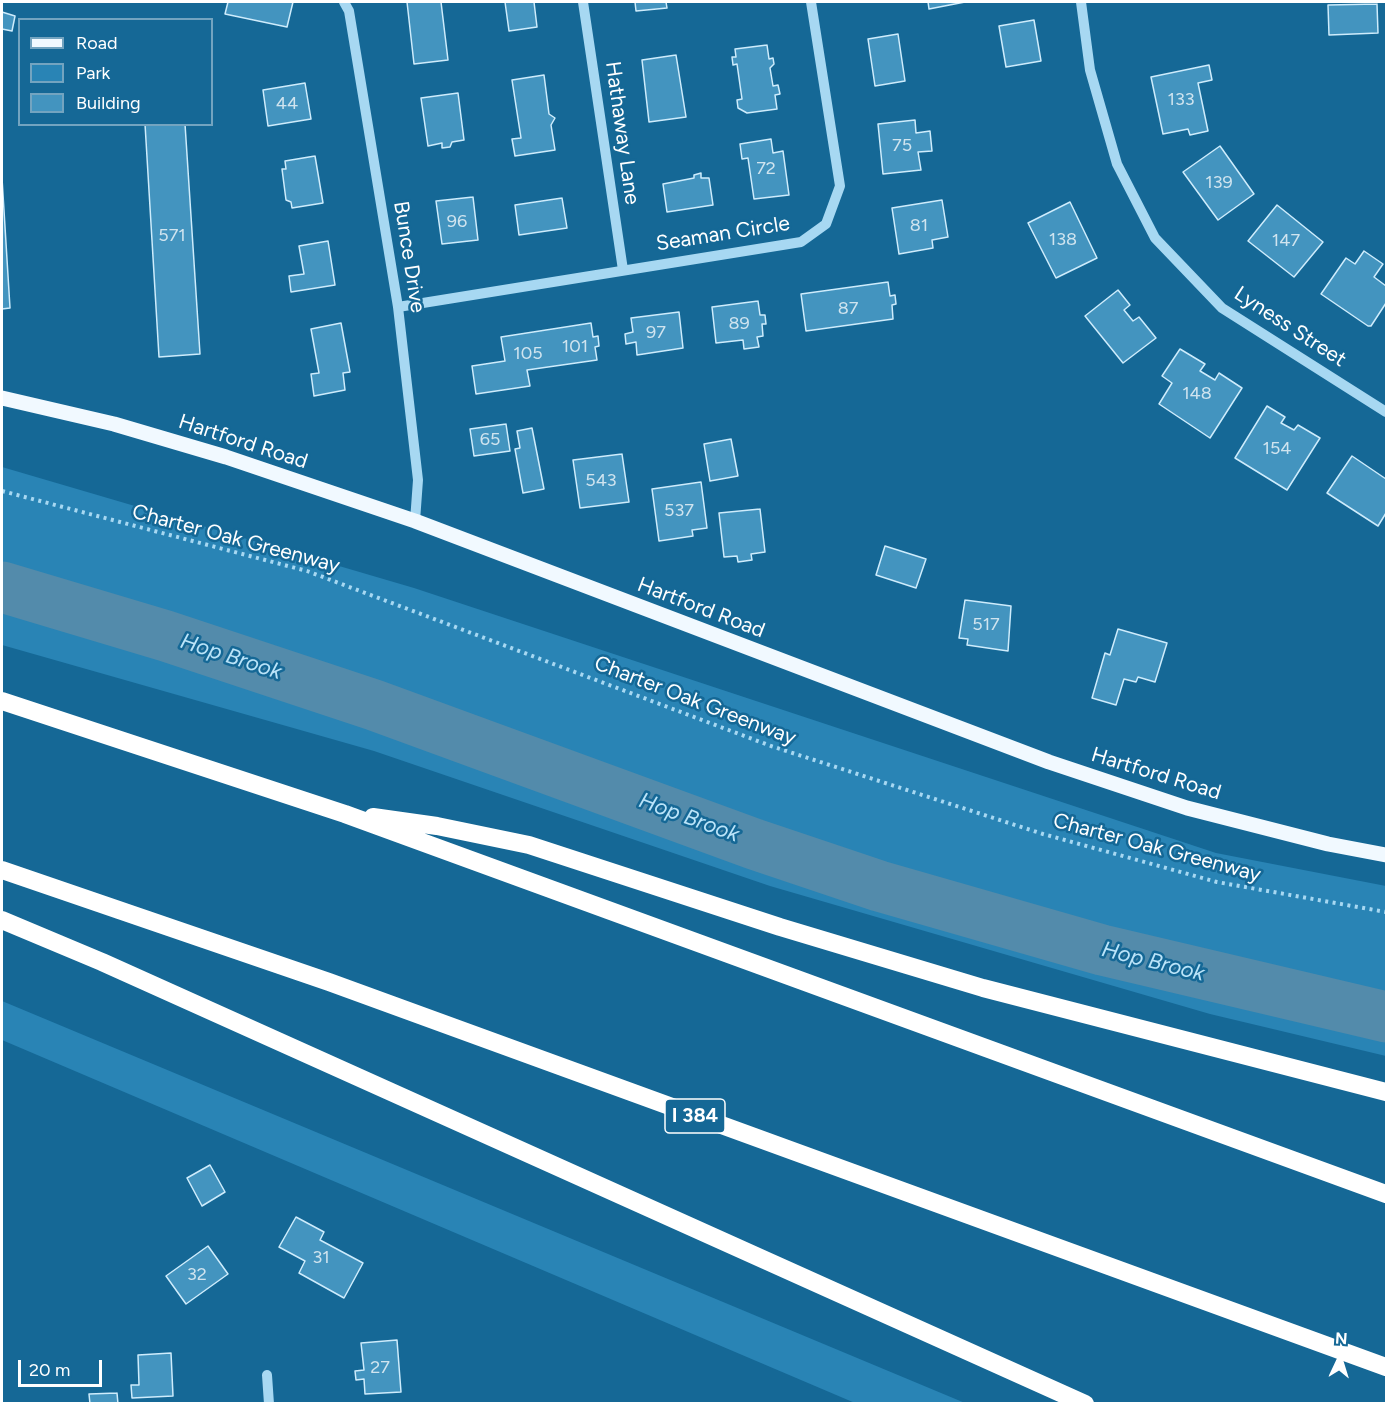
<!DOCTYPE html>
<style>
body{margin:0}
#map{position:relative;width:1388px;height:1405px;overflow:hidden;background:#156896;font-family:Figtree,sans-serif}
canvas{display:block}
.frame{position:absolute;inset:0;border:3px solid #fff;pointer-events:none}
.legend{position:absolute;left:18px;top:18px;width:195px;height:108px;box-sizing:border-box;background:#156896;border:2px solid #73a4c0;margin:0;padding:8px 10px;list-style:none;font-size:18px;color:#fff}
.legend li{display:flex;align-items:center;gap:12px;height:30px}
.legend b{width:30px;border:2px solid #73a4c0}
.north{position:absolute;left:1310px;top:1327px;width:60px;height:60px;-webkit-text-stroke:4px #156896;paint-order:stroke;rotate:4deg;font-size:16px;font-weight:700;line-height:24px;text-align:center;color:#fff}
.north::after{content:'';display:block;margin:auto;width:21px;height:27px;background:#fff;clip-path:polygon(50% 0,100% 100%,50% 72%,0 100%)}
.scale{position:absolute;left:18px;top:1360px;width:84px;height:27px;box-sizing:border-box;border:3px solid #fff;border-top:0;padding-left:8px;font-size:18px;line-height:21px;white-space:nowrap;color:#fff;-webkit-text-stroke:4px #156896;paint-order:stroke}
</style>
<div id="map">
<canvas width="1388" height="1405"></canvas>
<div class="frame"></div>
<ul class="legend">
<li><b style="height:8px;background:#f1f9ff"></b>Road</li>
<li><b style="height:16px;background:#2984b5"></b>Park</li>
<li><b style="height:16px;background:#4394bf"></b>Building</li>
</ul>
<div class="north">N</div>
<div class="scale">20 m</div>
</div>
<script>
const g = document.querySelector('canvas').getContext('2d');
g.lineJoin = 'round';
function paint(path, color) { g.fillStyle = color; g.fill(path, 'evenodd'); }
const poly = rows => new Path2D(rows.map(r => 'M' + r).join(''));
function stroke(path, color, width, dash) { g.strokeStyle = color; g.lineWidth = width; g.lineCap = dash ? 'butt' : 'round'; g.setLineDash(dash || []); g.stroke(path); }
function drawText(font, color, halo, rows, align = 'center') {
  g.font = font + ' Figtree,sans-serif'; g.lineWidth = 5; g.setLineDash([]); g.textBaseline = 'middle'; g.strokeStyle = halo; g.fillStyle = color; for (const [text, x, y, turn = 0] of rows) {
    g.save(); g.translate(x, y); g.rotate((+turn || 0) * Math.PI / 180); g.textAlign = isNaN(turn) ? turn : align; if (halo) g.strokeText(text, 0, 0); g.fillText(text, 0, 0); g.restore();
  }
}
const green = poly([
 [2,467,414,588,1216,853,1386,886,1386,1056,1210,1014,770,886,374,751,2,645],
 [2,1001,965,1403,855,1403,2,1040]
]);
const river = poly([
 [2,587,166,636,374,705,754,844,879,886,1102,950,1386,1017]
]);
const building = poly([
 [228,2,293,2,287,27,225,14,228,2],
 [407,2,441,2,448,60,414,64,407,2],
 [505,2,534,2,537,27,509,31,505,2],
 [635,2,666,2,667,8,636,11,635,2],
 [928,2,965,2,929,9,928,2],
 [1377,4,1378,33,1329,35,1328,5,1377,4],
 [2,12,15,16,12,31,2,29,2,12],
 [1034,20,1041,61,1006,67,999,26,1034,20],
 [898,34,905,81,875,86,868,39,898,34],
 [767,45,769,59,773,58,774,64,770,68,773,86,778,85,780,94,775,95,777,109,747,113,738,108,737,100,742,99,737,64,733,65,732,57,736,57,735,49,767,45],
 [676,55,686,117,649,122,642,60,676,55],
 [1209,65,1212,80,1198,83,1208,131,1190,135,1188,129,1163,134,1151,77,1209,65],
 [544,75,549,114,555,118,551,125,555,150,515,156,512,139,521,138,512,80,544,75],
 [305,83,311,119,268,126,263,90,305,83],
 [458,93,464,140,452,142,450,147,442,148,442,143,428,146,421,98,458,93],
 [915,120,916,133,930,131,932,151,918,152,921,170,883,174,878,124,915,120],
 [145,124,185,124,200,354,159,357,145,124],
 [771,139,773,153,783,151,789,195,754,199,748,158,742,159,740,144,771,139],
 [1220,146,1254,194,1218,220,1183,172,1220,146],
 [315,156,323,203,292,208,291,202,286,200,282,169,286,169,285,161,315,156],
 [701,173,701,178,709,178,713,205,667,212,663,184,694,178,694,175,701,173],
 [2,178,10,308,2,309,2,178],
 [473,197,478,240,442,244,436,201,473,197],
 [562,198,567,228,519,235,515,205,562,198],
 [942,200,948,237,932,240,933,248,899,254,892,208,942,200],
 [1070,202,1097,258,1056,278,1028,223,1070,202],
 [1277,205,1323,242,1294,277,1248,241,1277,205],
 [328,241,335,285,291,292,289,276,304,274,299,246,328,241],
 [1364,251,1383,264,1374,277,1386,286,1386,303,1371,326,1368,326,1321,294,1346,258,1355,264,1364,251],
 [888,282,890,296,895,295,896,304,892,305,893,319,806,331,801,294,888,282],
 [1118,290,1130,305,1124,310,1133,321,1139,317,1156,338,1123,363,1085,316,1118,290],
 [758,301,760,315,765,315,766,324,762,324,763,336,757,337,759,347,744,349,743,340,716,343,712,307,758,301],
 [679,312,683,348,637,355,636,342,626,344,625,334,633,332,631,318,679,312],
 [341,323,350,372,343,373,345,390,314,396,311,374,319,373,311,329,341,323],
 [591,323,593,337,598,336,599,346,595,347,597,360,527,370,530,386,476,394,472,366,505,361,501,337,591,323],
 [1180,349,1205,364,1200,371,1215,380,1219,373,1242,388,1210,438,1159,404,1172,383,1162,376,1180,349],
 [1267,406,1285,417,1281,423,1294,430,1298,425,1320,438,1287,490,1235,458,1267,406],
 [506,424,510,451,474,456,470,429,506,424],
 [532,428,544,489,523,493,515,449,520,448,517,431,532,428],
 [731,439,738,476,710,481,704,444,731,439],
 [622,454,629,502,580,508,573,460,622,454],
 [1352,456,1386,479,1386,513,1378,526,1327,493,1352,456],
 [701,482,707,528,692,530,693,536,659,541,652,489,701,482],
 [760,509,765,552,751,554,752,560,738,562,737,556,724,557,719,513,760,509],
 [885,546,926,559,916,588,876,575,885,546],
 [965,600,1011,606,1008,651,967,645,968,639,959,638,965,600],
 [1118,629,1167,643,1155,682,1138,677,1136,682,1124,679,1116,705,1092,698,1105,653,1110,655,1118,629],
 [210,1165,225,1192,202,1206,187,1178,210,1165],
 [296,1217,324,1232,320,1240,363,1263,344,1298,299,1273,305,1261,279,1247,296,1217],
 [208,1246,228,1274,186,1304,166,1276,208,1246],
 [397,1340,401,1392,365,1394,364,1379,356,1380,355,1371,364,1370,361,1343,397,1340],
 [171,1353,173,1396,132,1398,131,1385,139,1385,138,1355,171,1353],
 [117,1393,118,1404,90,1404,89,1394,117,1393]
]);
const path = poly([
 [2,491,307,571,771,746,1043,834,1217,882,1386,912]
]);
const minor = poly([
 [344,2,349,11,398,307,418,480,415,521],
 [583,2,623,270],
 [1081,2,1090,70,1117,164,1155,238,1222,308,1386,412],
 [398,307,801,242,826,224,840,186,811,2],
 [267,1375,269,1404]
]);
const major = poly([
 [2,398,114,424,226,457,415,521,1049,762,1187,808,1328,844,1386,855]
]);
const highway = poly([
 [2,701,345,814,1386,1194],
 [373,817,437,826,529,845,780,927,983,988,1386,1092],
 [2,870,329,982,1386,1367],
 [2,920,102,962,1085,1404]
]);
const numberNames = [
 ["133",1181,100],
 ["44",287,104],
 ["75",902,146],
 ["72",766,169],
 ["139",1219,183],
 ["96",457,222],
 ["81",919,226],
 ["571",172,236],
 ["138",1063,240],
 ["147",1286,241],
 ["87",848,309],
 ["89",739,324],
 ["97",656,333],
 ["101",575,347],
 ["105",528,354],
 ["148",1197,394],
 ["65",490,440],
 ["154",1277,449],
 ["543",601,481],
 ["537",679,511],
 ["517",986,625],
 ["31",321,1258],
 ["32",197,1275],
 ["27",380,1368]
];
const shields = [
 [695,1116,60]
];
const shieldNames = [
 ["I 384",695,1116]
];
const streetNames = [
 ["Hathaway Lane",622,133,82],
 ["Seaman Circle",723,234,-9],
 ["Bunce Drive",409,257,81],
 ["Lyness Street",1290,327,33],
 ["Hartford Road",243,442,18],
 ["Charter Oak Greenway",236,539,15],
 ["Hartford Road",701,608,21],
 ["Charter Oak Greenway",695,701,21],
 ["Hartford Road",1156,774,17],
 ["Charter Oak Greenway",1157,848,15]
];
const waterNames = [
 ["Hop Brook",231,657,18],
 ["Hop Brook",689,818,20],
 ["Hop Brook",1153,962,14]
];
paint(green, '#2984b5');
stroke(river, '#538bab', 51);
paint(building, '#4394bf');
stroke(building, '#ceecfc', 1.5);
stroke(path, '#a7d8f2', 4, [3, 4.5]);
stroke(minor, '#a7d8f2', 10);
stroke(major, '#f1f9ff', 15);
stroke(highway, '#fff', 18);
drawText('18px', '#d0e4ef', null, numberNames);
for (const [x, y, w] of shields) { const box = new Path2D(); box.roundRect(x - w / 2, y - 17, w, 34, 4.5); g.fillStyle = '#156896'; g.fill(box); stroke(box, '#fff', 1.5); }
drawText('bold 20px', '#fff', null, shieldNames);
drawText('21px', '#fff', '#156896', streetNames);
drawText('italic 22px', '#bbe4f9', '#156896', waterNames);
</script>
